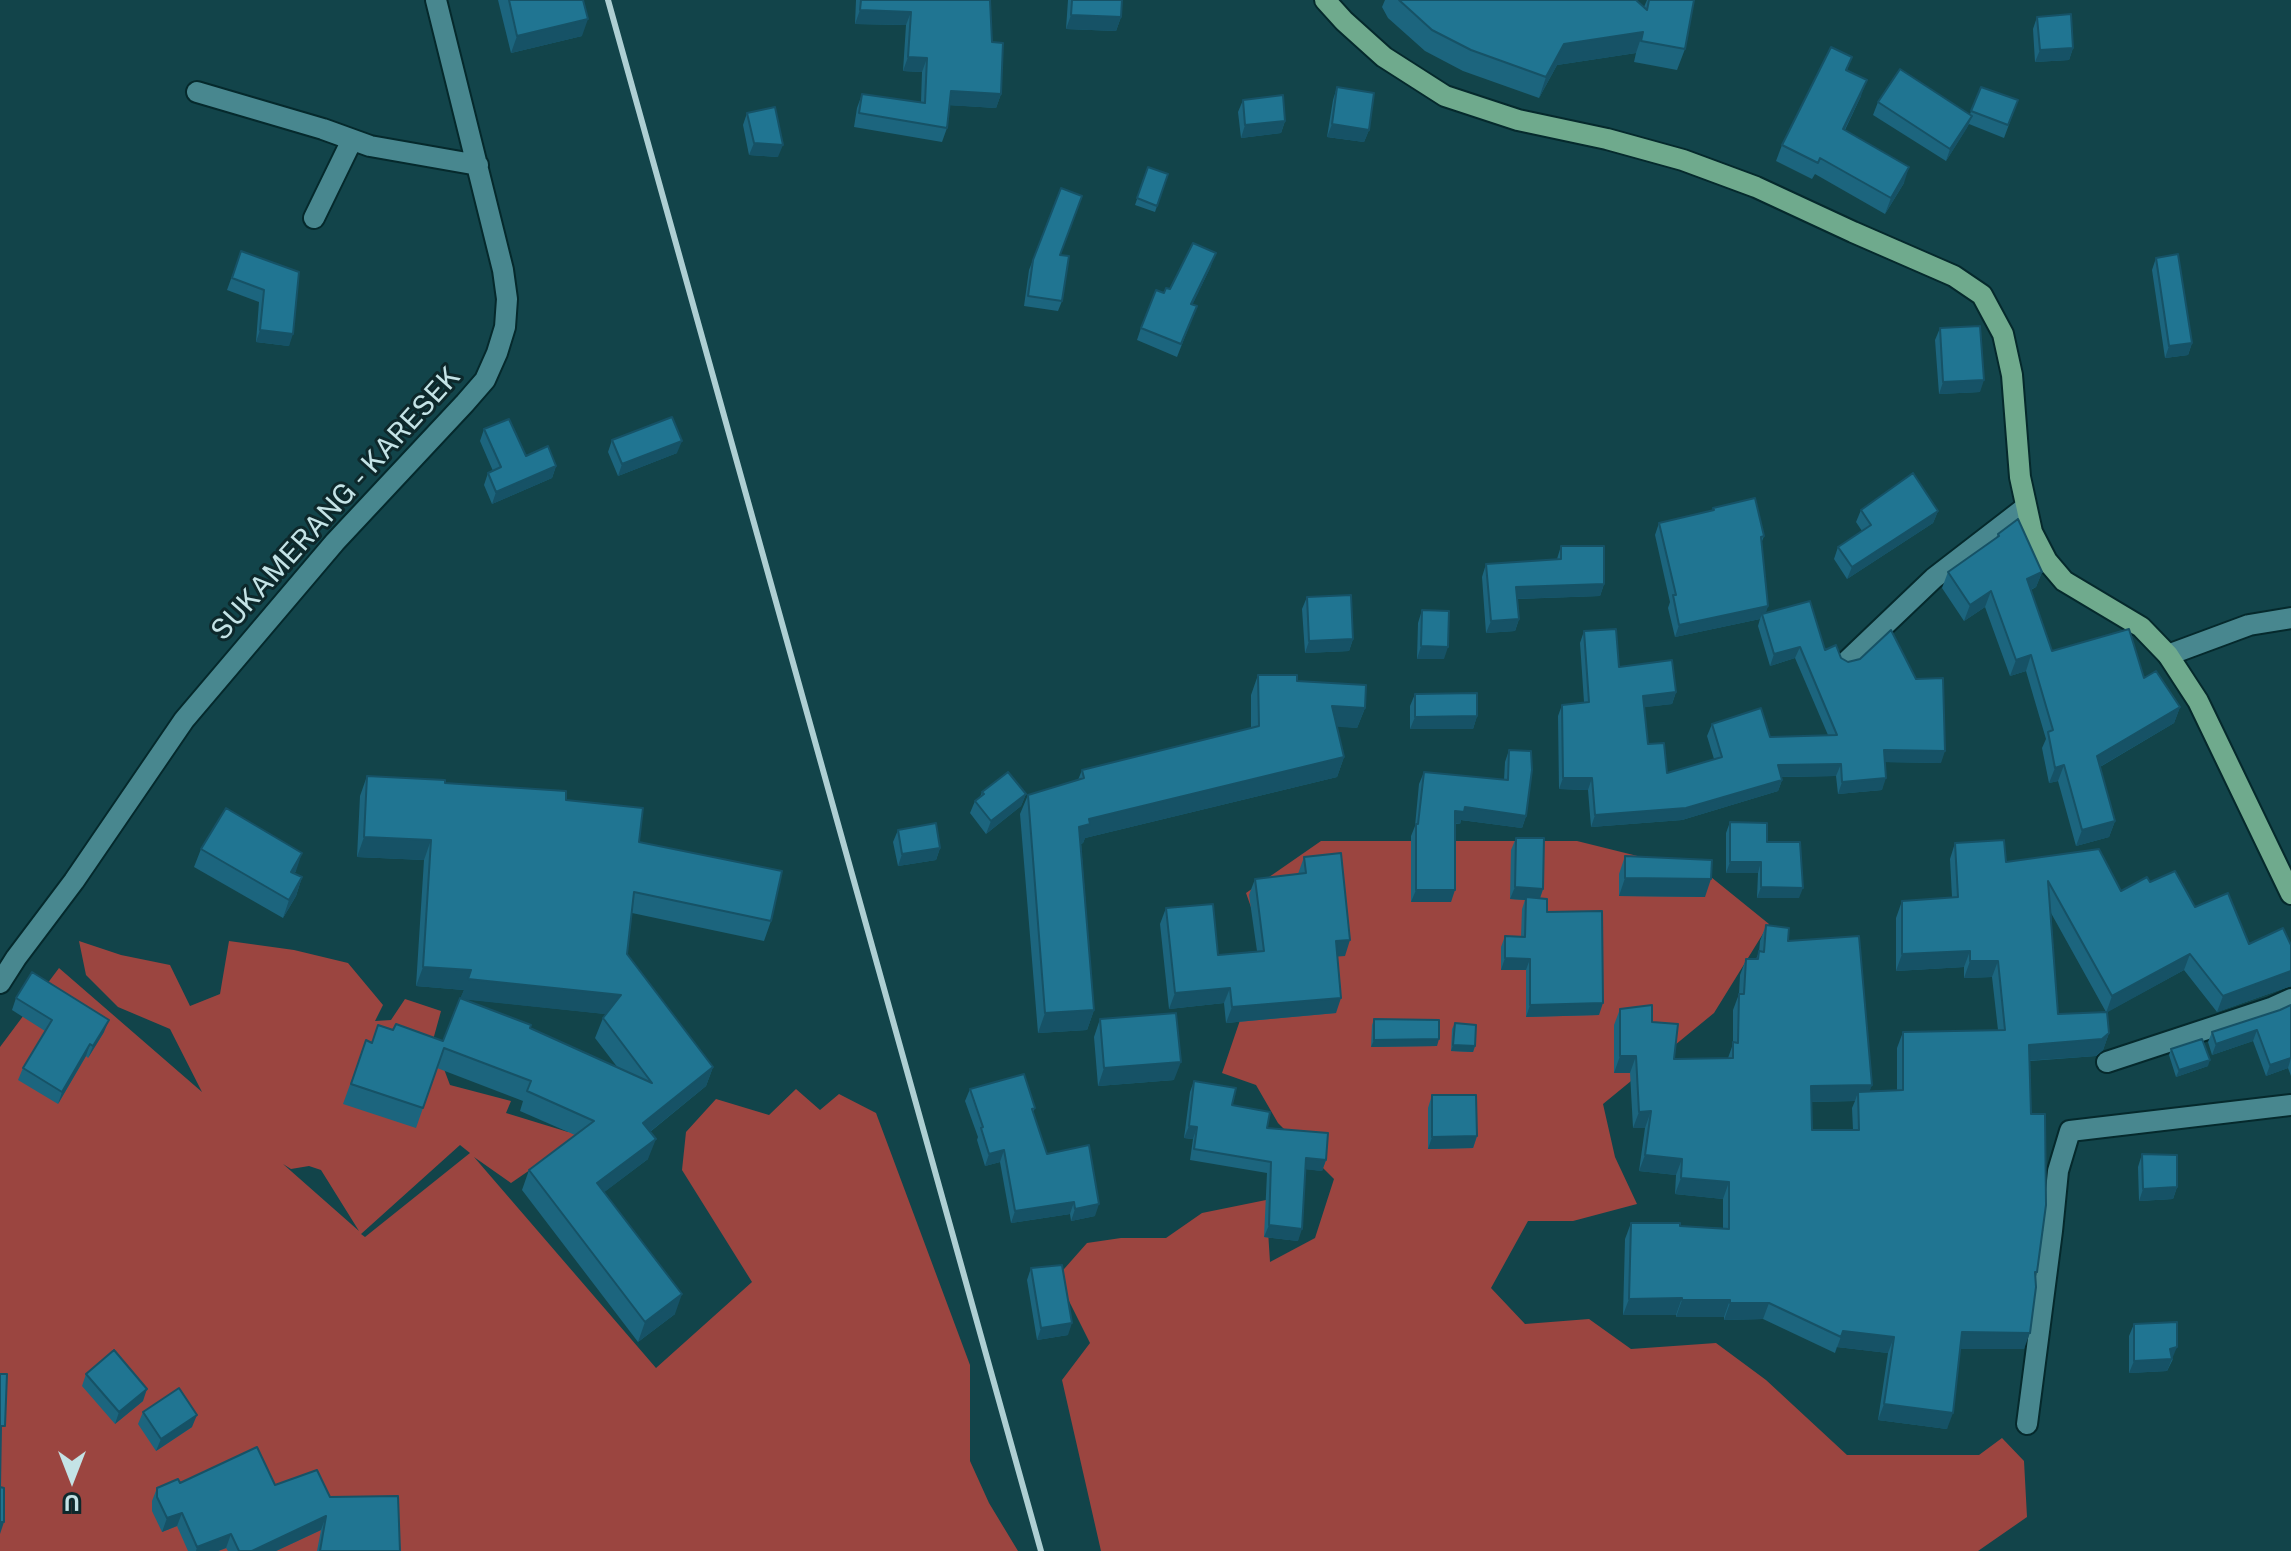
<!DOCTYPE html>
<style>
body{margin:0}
#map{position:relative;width:2291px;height:1551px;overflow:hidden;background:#12444a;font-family:"Public Sans",sans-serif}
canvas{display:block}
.north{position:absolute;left:32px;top:1439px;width:80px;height:80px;-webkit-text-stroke:6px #0d282b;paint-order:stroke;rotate:180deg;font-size:22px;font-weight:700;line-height:32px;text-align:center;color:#c4e3e6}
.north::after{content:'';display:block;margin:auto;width:28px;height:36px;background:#c4e3e6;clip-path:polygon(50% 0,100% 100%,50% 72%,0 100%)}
</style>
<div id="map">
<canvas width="2291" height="1551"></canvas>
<div class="north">U</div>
</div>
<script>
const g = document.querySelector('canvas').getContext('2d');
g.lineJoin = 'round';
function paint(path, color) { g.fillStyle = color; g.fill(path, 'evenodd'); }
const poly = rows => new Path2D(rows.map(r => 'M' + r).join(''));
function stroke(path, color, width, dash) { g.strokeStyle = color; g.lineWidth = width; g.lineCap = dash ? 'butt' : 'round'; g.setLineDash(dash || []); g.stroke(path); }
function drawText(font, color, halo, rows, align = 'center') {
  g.font = font + ' "Public Sans",sans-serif'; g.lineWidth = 6; g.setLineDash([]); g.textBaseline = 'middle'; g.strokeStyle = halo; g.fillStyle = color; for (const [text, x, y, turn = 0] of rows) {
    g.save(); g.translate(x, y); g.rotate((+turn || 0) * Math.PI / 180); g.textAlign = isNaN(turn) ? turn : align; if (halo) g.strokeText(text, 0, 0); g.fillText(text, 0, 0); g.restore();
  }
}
const green = poly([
 [1321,841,1577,841,1706,873,1769,924,1714,1013,1603,1104,1615,1157,1637,1204,1573,1221,1528,1221,1491,1288,1525,1324,1589,1319,1631,1349,1716,1343,1766,1380,1847,1455,1979,1455,2002,1438,2024,1461,2027,1517,1978,1551,1101,1551,1062,1380,1090,1343,1057,1277,1087,1243,1121,1238,1166,1238,1202,1213,1266,1200,1270,1262,1315,1238,1334,1179,1278,1123,1256,1085,1222,1073,1265,947,1246,893],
 [79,941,121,955,170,965,190,1006,220,994,229,941,294,950,348,963,383,1005,375,1021,391,1020,405,999,441,1011,433,1040,450,1085,511,1101,506,1113,568,1132,620,1108,511,1183,474,1157,656,1368,752,1282,682,1170,686,1132,716,1099,769,1115,796,1089,820,1110,839,1094,876,1113,970,1365,970,1461,989,1503,1018,1551,0,1551,0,1047,59,968,202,1092,170,1029,118,1007,86,975],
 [460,1145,470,1153,365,1237,361,1234],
 [283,1164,291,1169,309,1166,321,1170,359,1231]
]);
const minor = poly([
 [197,92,323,129,370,146,478,165],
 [314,218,352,140],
 [2168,655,2249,625,2291,618],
 [1847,661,1934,578,2026,507],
 [0,983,16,958,74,881,184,720,335,542,465,403,485,380,497,353,505,327,507,299,503,270,436,0],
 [2107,1062,2271,1008,2291,999],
 [2027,1424,2052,1231,2058,1171,2070,1131,2291,1105]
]);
const major = poly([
 [1325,0,1344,21,1384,57,1445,96,1518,120,1607,139,1683,160,1756,187,1853,232,1954,276,1982,295,2003,334,2012,375,2020,477,2032,532,2047,561,2064,581,2141,627,2168,655,2198,701,2291,894]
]);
const rail = poly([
 [608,0,1041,1551]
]);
const wall = poly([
 [498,0,583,0,582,36,511,53],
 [856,0,990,0,992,42,1001,94,996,108,949,105,947,128,942,142,854,127,857,108,862,94,921,102,922,72,903,71,906,25,855,24],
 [1066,0,1122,0,1121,17,1116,31,1066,29,1068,0],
 [1385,0,1636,0,1644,7,1647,0,1694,0,1685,49,1677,70,1634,62,1636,53,1557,65,1539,98,1463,71,1425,51,1388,18,1382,7],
 [2037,17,2073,48,2069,60,2035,62,2033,29],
 [1852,57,1847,70,1861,96,1845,130,1904,183,1885,214,1815,174,1812,179,1776,161,1782,145],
 [1337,87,1369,130,1364,142,1327,137,1333,100],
 [1981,87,2018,100,2004,138,1969,124,1946,161,1873,115,1878,102,1970,114],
 [1243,100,1285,121,1281,133,1241,138,1238,112],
 [747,113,778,157,749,155,743,125],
 [1148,167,1168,174,1155,212,1135,205],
 [1061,188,1060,255,1062,301,1058,311,1024,306,1029,270],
 [241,251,299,272,289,346,256,342,259,302,227,290],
 [2156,258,2192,343,2188,355,2165,358,2152,270],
 [1211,266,1192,305,1197,306,1177,357,1137,340,1141,328,1164,293],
 [1940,328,1980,392,1939,394,1935,340],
 [484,429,526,456,556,466,552,478,492,504,484,485,488,473,493,471,480,441],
 [612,440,677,453,618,476,608,452],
 [1713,508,1764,536,1761,544,1768,606,1765,614,1825,650,1841,658,1941,763,1885,762,1882,790,1838,794,1836,776,1782,777,1782,780,1778,791,1682,820,1591,827,1588,790,1559,789,1558,716,1562,705,1584,702,1580,643,1584,631,1619,667,1676,692,1672,704,1644,707,1648,744,1667,773,1714,759,1707,736,1712,724,1770,737,1828,735,1795,658,1770,666,1758,626,1760,619,1675,637,1668,608,1670,602,1655,535,1659,523,1712,511],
 [1861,510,1938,511,1933,523,1847,579,1834,559,1838,547,1862,531,1856,522],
 [1998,534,2042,572,2036,587,2031,590,2052,651,2144,678,2180,707,2174,723,2100,767,2115,821,2109,837,2076,846,2058,781,2049,783,2042,748,2046,739,2026,671,2010,676,1985,607,1964,621,1942,588,1948,572,1996,538],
 [1561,546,1604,584,1600,596,1517,599,1519,619,1515,631,1486,633,1482,577,1486,564,1557,559],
 [1307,597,1353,639,1349,651,1305,653,1302,609],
 [1422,610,1444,659,1417,659,1418,623],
 [1258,675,1297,681,1365,708,1357,728,1337,726,1344,757,1337,777,1085,838,1083,843,1081,844,1094,1010,1087,1030,1038,1033,1020,814,1028,795,1078,780,1082,770,1251,728,1251,695],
 [1415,694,1477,716,1473,729,1410,729,1410,706],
 [1509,750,1526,816,1522,828,1461,820,1460,824,1455,824,1451,902,1411,902,1411,836,1415,826,1419,784,1424,772,1504,780,1505,762],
 [367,776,445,783,566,800,639,842,771,921,764,941,632,913,627,954,713,1067,706,1086,650,1132,648,1159,604,1192,675,1314,638,1342,522,1190,529,1170,575,1135,520,1111,523,1101,437,1068,416,1128,343,1104,366,1040,372,1043,393,1030,443,1041,464,990,416,986,424,860,357,857,360,796],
 [464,999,606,1014,603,1018,595,1038,618,1068],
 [982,792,1026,794,1021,806,986,834,970,813,975,801,980,797],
 [1730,822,1767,842,1799,898,1757,898,1758,873,1726,873,1726,833],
 [898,830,940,848,936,860,898,866,893,842],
 [1516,838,1543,889,1540,898,1599,1015,1526,1017,1526,970,1501,970,1501,947,1505,936,1521,936,1522,909,1525,900,1510,899,1511,850],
 [1955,843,2006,862,2121,891,2150,882,2195,907,2249,944,2291,945,2291,986,2217,1012,2184,970,2107,1012,2109,1033,2103,1050,2096,1056,2030,1061,2035,1278,2024,1349,1960,1349,1947,1429,1878,1420,1888,1353,1837,1347,1835,1353,1763,1319,1724,1320,1724,1317,1676,1317,1676,1315,1623,1315,1625,1239,1631,1223,1723,1228,1723,1199,1675,1194,1676,1175,1639,1171,1645,1128,1633,1128,1630,1073,1614,1073,1614,1025,1620,1009,1652,1022,1674,1059,1728,1058,1733,1044,1733,1010,1739,994,1740,975,1746,959,1756,959,1759,952,1760,941,1766,925,1788,941,1872,1085,1869,1091,1897,1090,1897,1048,1903,1032,1998,1030,1992,977,1964,978,1964,967,1896,971,1896,918,1902,901,1952,897,1950,859],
 [2051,913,2106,1012,2058,1014],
 [1855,1101,1852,1108,1853,1130,1812,1130,1811,1102],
 [201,849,296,871,294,874,302,877,296,896,283,918,194,867],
 [1625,856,1705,897,1619,896,1619,874],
 [1304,857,1345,956,1338,956,1336,1013,1226,1023,1224,1003,1169,1009,1160,924,1166,908,1218,955,1257,951,1249,895,1255,879,1298,874],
 [16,998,104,1032,88,1058,86,1056,58,1104,18,1080,23,1068,45,1031,12,1010],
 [2291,1005,2291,1076,2288,1068,2266,1076,2253,1041,2212,1055,2208,1042,2212,1032,2280,1010],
 [1100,1019,1174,1080,1098,1086,1094,1037],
 [1374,1019,1437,1046,1371,1047,1372,1025],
 [1455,1023,1475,1046,1473,1052,1451,1051,1452,1029],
 [2171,1049,2208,1066,2176,1077,2169,1055],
 [1194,1081,1267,1128,1326,1160,1322,1171,1306,1169,1298,1241,1264,1237,1267,1173,1190,1160,1193,1139,1184,1138,1190,1092],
 [970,1089,1035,1108,1033,1112,1047,1154,1095,1216,1071,1221,1070,1214,1011,1223,1000,1162,985,1166,977,1140,978,1137,965,1101],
 [1432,1095,1477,1136,1473,1148,1428,1149,1428,1108],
 [2142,1154,2177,1187,2173,1199,2139,1201,2138,1167],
 [1031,1268,1068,1335,1037,1340,1027,1280],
 [2134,1324,2173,1359,2167,1371,2129,1373,2129,1336],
 [86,1374,143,1401,115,1424,82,1386],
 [143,1412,192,1427,156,1451,138,1424],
 [180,1483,275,1485,330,1497,400,1551,317,1551,321,1530,276,1551,228,1551,226,1548,218,1551,188,1551,177,1526,162,1532,152,1511,152,1501,157,1488]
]);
const shadedWall = poly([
 [860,10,911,12,906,25,855,24],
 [1071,15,1121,17,1116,31,1066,29],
 [588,19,582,36,511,53,517,36],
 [1643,32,1636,53,1557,65,1539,98,1546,77,1564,44],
 [2073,48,2069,60,2035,62,2040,50],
 [908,57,927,58,922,72,903,71],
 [1867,80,1861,96,1837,145,1843,129],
 [951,91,1001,94,996,108,946,105],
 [1972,116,1967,128,1946,161,1950,149],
 [1285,121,1281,133,1241,138,1245,125],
 [1332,124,1369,130,1364,142,1327,137],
 [754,143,783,145,778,157,749,155],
 [1909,167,1904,183,1885,214,1891,198],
 [1216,253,1211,266,1187,316,1191,304],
 [260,330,293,334,289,346,256,342],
 [2192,343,2188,355,2165,358,2169,346],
 [1984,380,1980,392,1939,394,1943,382],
 [682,441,677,453,618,476,622,464],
 [556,466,552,478,492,504,496,492],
 [1938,511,1933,523,1847,579,1852,567],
 [2042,572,2036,587,2021,594,2027,579],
 [1604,584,1600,596,1512,599,1516,587],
 [1991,591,1985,607,1964,621,1970,605],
 [1768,606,1764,619,1762,614,1760,619,1675,637,1679,625],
 [1519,619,1515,631,1486,633,1491,621],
 [1353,639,1349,651,1305,653,1309,641],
 [1421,646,1448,647,1444,659,1417,659],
 [1800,647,1795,658,1770,666,1774,654],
 [2031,655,2026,671,2010,676,2016,660],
 [1676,692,1672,704,1639,708,1643,696],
 [1332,706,1365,708,1357,728,1324,726],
 [2180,707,2174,723,2091,772,2097,756],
 [1477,716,1473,729,1410,729,1415,717],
 [1884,750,1945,751,1941,763,1879,762],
 [1344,757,1337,777,1085,838,1083,843,1072,847,1079,827,1089,819],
 [1841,764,1836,776,1774,777,1778,765],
 [2064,765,2058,781,2049,783,2055,768],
 [1563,778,1592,778,1588,790,1559,789],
 [1886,778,1882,790,1838,794,1842,782],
 [1782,780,1778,791,1682,820,1591,827,1595,815],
 [1026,794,1021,806,986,834,991,821],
 [1465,807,1526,816,1522,828,1461,820,1460,824,1451,823,1455,811],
 [2115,821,2109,837,2076,846,2082,830],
 [364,837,431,840,424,860,357,857],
 [940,848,936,860,898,866,902,854],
 [302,853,296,871,284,890,291,872],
 [1730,862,1761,862,1758,873,1726,873],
 [302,877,296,896,283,918,289,900],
 [1625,878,1711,879,1705,897,1619,896],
 [1515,887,1543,889,1539,901,1526,897,1525,900,1510,899],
 [1761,887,1803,888,1799,898,1757,898],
 [1416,890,1455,890,1451,902,1411,902],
 [1350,940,1345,956,1331,957,1336,941],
 [1970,951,1964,967,1896,971,1902,954],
 [2190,954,2184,970,2106,1013,2112,996],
 [1505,958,1530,959,1526,970,1501,970],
 [1970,961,1998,961,1992,977,1964,978],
 [423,967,471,970,621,995,614,1015,460,999,464,990,416,986],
 [2291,971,2291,986,2217,1012,2223,996],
 [1230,988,1224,1003,1169,1009,1175,993],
 [1341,998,1336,1013,1226,1023,1232,1007],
 [1603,1003,1599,1015,1526,1017,1530,1005],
 [1094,1010,1087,1030,1038,1033,1045,1013],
 [109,1020,104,1032,88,1058,93,1046],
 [2257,1030,2253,1041,2212,1055,2216,1044],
 [2109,1033,2103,1050,2096,1056,2023,1061,2029,1045],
 [1439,1039,1437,1046,1371,1047,1374,1040],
 [90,1044,86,1056,58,1104,62,1092],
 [1453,1045,1475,1046,1473,1052,1451,1051],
 [1620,1056,1636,1056,1630,1073,1614,1073],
 [2291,1058,2288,1068,2266,1076,2270,1065],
 [2210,1060,2208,1066,2176,1077,2179,1070],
 [1181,1062,1174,1080,1098,1086,1104,1068],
 [713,1067,706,1086,636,1143,643,1123],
 [1872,1085,1866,1101,1858,1092,1855,1101,1805,1102,1811,1086],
 [1651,1111,1645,1128,1633,1128,1639,1112],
 [1189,1126,1197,1127,1193,1139,1184,1138],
 [1477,1136,1473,1148,1428,1149,1432,1137],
 [656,1139,648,1159,590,1203,597,1183],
 [1004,1150,1000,1162,985,1166,989,1154],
 [1645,1155,1682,1159,1676,1175,1639,1171],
 [1306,1158,1326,1160,1322,1171,1302,1169],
 [1681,1178,1729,1182,1723,1199,1675,1194],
 [2177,1187,2173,1199,2139,1201,2143,1189],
 [1074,1202,1070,1214,1011,1223,1015,1211],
 [1099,1204,1095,1216,1071,1221,1075,1209],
 [1269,1225,1302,1229,1298,1241,1264,1237],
 [682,1294,675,1314,638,1342,645,1322],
 [1682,1298,1676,1315,1623,1315,1629,1299],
 [1682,1300,1730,1300,1724,1317,1676,1317],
 [1730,1303,1769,1303,1763,1319,1724,1320],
 [1072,1323,1068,1335,1037,1340,1041,1328],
 [1843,1331,1894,1337,1888,1353,1837,1347,1835,1353],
 [1962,1332,2030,1333,2024,1349,1956,1349],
 [2177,1347,2167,1371,2129,1373,2134,1361],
 [147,1389,143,1401,115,1424,119,1412],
 [1884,1404,1953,1413,1947,1429,1878,1420],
 [197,1415,192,1427,156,1451,161,1439],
 [182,1513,177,1526,162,1532,167,1518],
 [326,1516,321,1530,276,1551,252,1551],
 [0,1522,4,1522,0,1534],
 [231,1534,226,1548,218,1551,196,1551,197,1547]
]);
const building = poly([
 [509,0,583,0,588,19,517,36,509,0],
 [861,0,990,0,992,42,1003,43,1001,94,951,91,947,128,859,113,862,94,925,103,927,58,908,57,911,12,860,10,861,0],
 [1072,0,1122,0,1121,17,1071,15,1072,0],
 [1399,0,1636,0,1647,10,1649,0,1694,0,1685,49,1641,41,1643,32,1564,44,1546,77,1471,50,1432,30,1399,0],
 [2071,14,2073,48,2040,50,2037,17,2071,14],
 [1831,47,1852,57,1846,70,1867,80,1843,129,1909,167,1891,198,1820,158,1818,163,1782,145,1831,47],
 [1900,69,1972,116,1950,149,1878,102,1900,69],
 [1337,87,1374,93,1369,130,1332,124,1337,87],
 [1981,87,2018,100,2008,125,1971,111,1981,87],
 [1283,95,1285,121,1245,125,1243,100,1283,95],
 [775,107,783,145,754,143,747,113,775,107],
 [1148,167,1168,174,1157,206,1137,198,1148,167],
 [1061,188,1082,196,1060,255,1069,256,1062,301,1028,296,1033,260,1061,188],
 [1193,243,1216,253,1191,304,1197,306,1181,344,1141,328,1156,290,1164,293,1166,288,1170,289,1193,243],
 [241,251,299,272,293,334,260,330,264,290,232,278,241,251],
 [2178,254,2192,343,2169,346,2156,258,2178,254],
 [1980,326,1984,380,1943,382,1940,328,1980,326],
 [672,417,682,441,622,464,612,440,672,417],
 [509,419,526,456,548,446,556,466,496,492,488,473,501,467,484,429,509,419],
 [1913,473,1938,511,1852,567,1838,547,1871,525,1861,510,1913,473],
 [1755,498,1764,536,1761,537,1768,606,1679,625,1673,595,1676,595,1659,523,1714,510,1713,508,1755,498],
 [2018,519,2042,572,2027,579,2052,651,2129,629,2144,678,2156,671,2180,707,2097,756,2115,821,2082,830,2064,765,2055,768,2048,732,2053,730,2031,655,2016,660,1991,591,1970,605,1948,572,1999,536,1998,534,2018,519],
 [1561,546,1604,546,1604,584,1516,587,1519,619,1491,621,1486,564,1561,559,1561,546],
 [1351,595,1353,639,1309,641,1307,597,1351,595],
 [1810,601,1825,650,1836,645,1841,658,1848,662,1860,659,1891,630,1916,679,1943,678,1945,751,1884,750,1886,778,1842,782,1841,764,1778,765,1782,780,1686,808,1595,815,1592,778,1563,778,1562,705,1589,702,1584,631,1616,629,1619,667,1672,660,1676,692,1643,696,1648,744,1664,743,1667,773,1722,757,1712,724,1761,708,1770,737,1837,735,1800,647,1774,654,1762,614,1810,601],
 [1422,610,1449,611,1448,647,1421,646,1422,610],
 [1258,675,1297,675,1297,681,1366,685,1365,708,1332,706,1344,757,1089,819,1090,824,1079,827,1094,1010,1045,1013,1028,795,1084,778,1082,770,1259,726,1258,675],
 [1477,693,1477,716,1415,717,1415,694,1477,693],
 [1509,750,1531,751,1532,770,1526,816,1465,807,1464,812,1455,811,1455,890,1416,890,1416,824,1418,824,1424,772,1508,780,1509,750],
 [1008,772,1026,794,991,821,975,801,984,794,982,792,1008,772],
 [367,776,445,780,445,783,566,791,566,800,643,808,639,842,782,871,771,921,634,892,627,954,713,1067,643,1123,656,1139,597,1183,682,1294,645,1322,529,1170,594,1121,527,1091,531,1081,444,1048,423,1108,351,1084,366,1040,372,1043,378,1025,393,1030,396,1024,443,1041,460,998,531,1025,530,1028,652,1083,603,1018,621,995,468,979,471,970,423,967,431,840,364,837,367,776],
 [226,808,302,853,291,872,302,877,289,900,201,849,226,808],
 [1730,822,1767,823,1767,842,1800,842,1803,888,1761,887,1761,862,1730,862,1730,822],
 [936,823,940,848,902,854,898,830,936,823],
 [1516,838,1544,838,1543,889,1515,887,1516,838],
 [2004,840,2006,862,2099,849,2121,891,2147,877,2150,882,2175,871,2195,907,2228,893,2249,944,2283,928,2291,945,2291,971,2223,996,2190,954,2112,996,2048,881,2058,1014,2107,1012,2109,1033,2102,1039,2029,1045,2031,1114,2045,1114,2046,1205,2037,1272,2035,1272,2036,1287,2030,1333,1962,1332,1953,1413,1884,1404,1894,1337,1843,1331,1841,1337,1769,1303,1730,1303,1730,1300,1682,1300,1682,1298,1629,1299,1631,1223,1680,1223,1680,1226,1729,1229,1729,1182,1681,1178,1682,1159,1645,1155,1651,1111,1639,1112,1636,1056,1620,1056,1620,1009,1652,1005,1652,1022,1678,1024,1674,1059,1733,1058,1733,1042,1738,1043,1739,994,1744,994,1746,959,1758,959,1759,951,1764,952,1766,925,1789,928,1788,941,1859,936,1872,1085,1811,1086,1812,1130,1859,1130,1858,1092,1903,1090,1903,1032,2005,1030,1998,961,1970,961,1970,951,1902,954,1902,901,1958,897,1955,843,2004,840],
 [1341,853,1350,940,1336,941,1341,998,1232,1007,1230,988,1175,993,1166,908,1213,904,1218,955,1264,951,1255,879,1306,873,1304,857,1341,853],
 [1625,856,1712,860,1711,879,1625,878,1625,856],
 [1526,897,1547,899,1547,912,1602,911,1603,1003,1530,1005,1530,959,1505,958,1505,936,1525,937,1526,897],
 [32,972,109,1020,93,1046,90,1044,62,1092,23,1068,52,1020,16,998,32,972],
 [2291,1005,2291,1058,2270,1065,2257,1030,2216,1044,2212,1032,2280,1010,2291,1005],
 [1176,1013,1181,1062,1104,1068,1100,1019,1176,1013],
 [1374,1019,1439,1020,1439,1039,1374,1040,1374,1019],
 [1455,1023,1476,1025,1475,1046,1453,1045,1455,1023],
 [2202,1039,2210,1060,2179,1070,2171,1049,2202,1039],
 [1024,1074,1035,1108,1032,1109,1047,1154,1089,1145,1099,1204,1075,1209,1074,1202,1015,1211,1004,1150,989,1154,981,1128,983,1127,970,1089,1024,1074],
 [1194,1081,1236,1088,1232,1105,1270,1112,1267,1128,1328,1133,1326,1160,1306,1158,1302,1229,1269,1225,1271,1162,1194,1149,1197,1127,1189,1126,1194,1081],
 [1432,1095,1476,1095,1477,1136,1432,1137,1432,1095],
 [2142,1154,2177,1155,2177,1187,2143,1189,2142,1154],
 [1062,1265,1072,1323,1041,1328,1031,1268,1062,1265],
 [2177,1322,2177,1347,2170,1349,2172,1359,2134,1361,2134,1324,2177,1322],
 [114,1350,147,1389,119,1412,86,1374,114,1350],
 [0,1374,7,1374,5,1426,1,1426,0,1487,4,1488,4,1522,0,1522,0,1374],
 [179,1388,197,1415,161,1439,143,1412,179,1388],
 [257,1447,275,1485,317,1470,330,1497,398,1496,400,1551,320,1551,326,1516,252,1551,239,1551,231,1534,197,1547,182,1513,167,1518,157,1497,157,1488,178,1479,180,1483,257,1447]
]);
const streetNames = [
 ["SUKAMERANG - KARESEK",336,504,-48]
];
paint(green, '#9b4540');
stroke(minor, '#05292c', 24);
stroke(major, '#05292c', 24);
stroke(minor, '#48878f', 20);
stroke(major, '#6faa8d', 20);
stroke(rail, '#aecfd3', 6);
paint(wall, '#1c657e');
paint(shadedWall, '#165266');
paint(building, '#207592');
stroke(building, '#165266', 2);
drawText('28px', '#c4e3e6', '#0d282b', streetNames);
</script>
